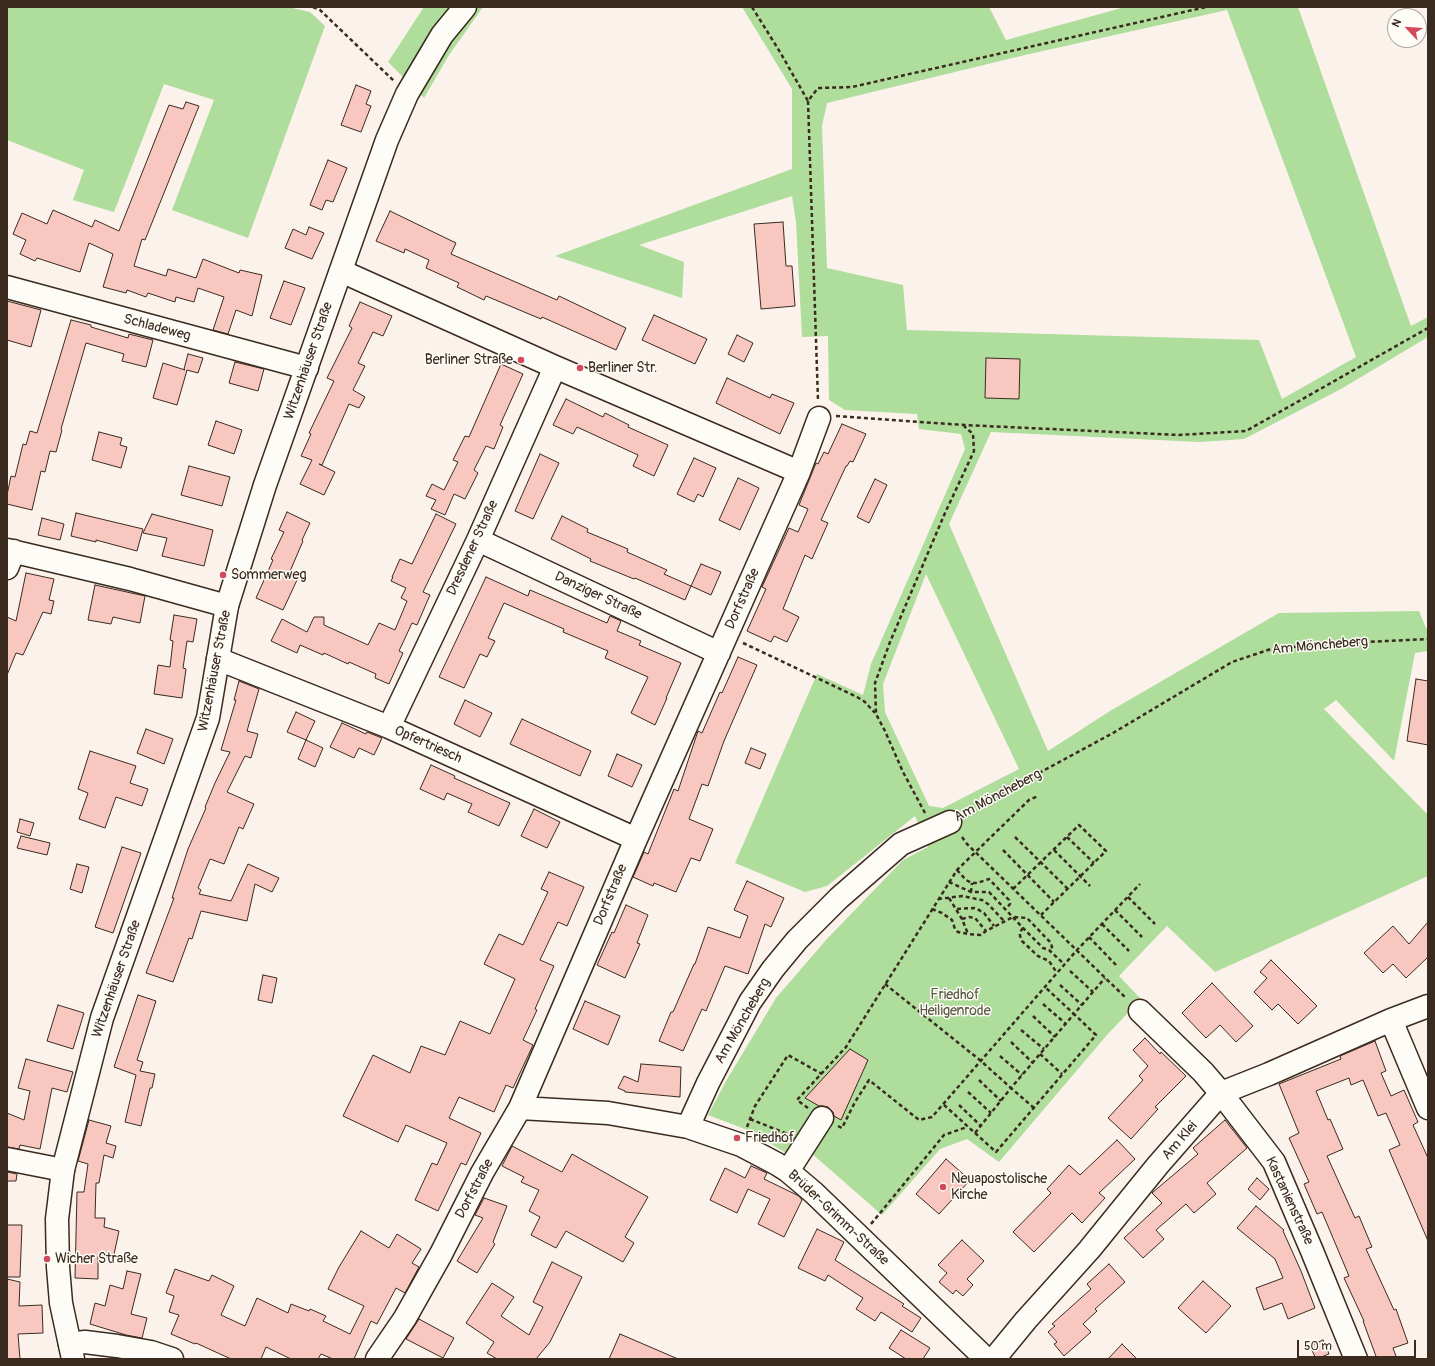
<!DOCTYPE html>
<meta charset="utf-8">
<style>
body{margin:0}
#map{position:relative;width:1435px;height:1366px;overflow:hidden;background:#fcf2ec;font-family:Pangolin,sans-serif}
canvas{display:block}
.frame{position:absolute;inset:0;border:8px solid #3b2a1e;pointer-events:none}
.north{position:absolute;left:1387px;top:8px;width:40px;height:40px;box-sizing:border-box;background:#fdfcf7;border:1px solid #afa8a0;border-radius:50%;rotate:295deg;font-size:11px;font-weight:700;line-height:16px;text-align:center;color:#3b2a1e}
.north::after{content:'';display:block;margin:auto;width:14px;height:18px;background:#d1495b;clip-path:polygon(50% 0,100% 100%,50% 72%,0 100%)}
.scale{position:absolute;left:1297px;top:1340px;width:119px;height:18px;box-sizing:border-box;border:2px solid #3b2a1e;border-top:0;padding-left:5px;font-size:12px;line-height:14px;white-space:nowrap;color:#3b2a1e;-webkit-text-stroke:3px #fdfcf7;paint-order:stroke}
</style>
<div id="map">
<canvas width="1435" height="1366"></canvas>
<div class="frame"></div>
<div class="north">N</div>
<div class="scale">50 m</div>
</div>
<script>
const g = document.querySelector('canvas').getContext('2d');
g.lineJoin = 'round';
function paint(path, color) { g.fillStyle = color; g.fill(path, 'evenodd'); }
const poly = rows => new Path2D(rows.map(r => 'M' + r).join(''));
function stroke(path, color, width, dash) { g.strokeStyle = color; g.lineWidth = width; g.lineCap = dash ? 'butt' : 'round'; g.setLineDash(dash || []); g.stroke(path); }
function drawText(font, color, halo, rows, align = 'center') {
  g.font = font + ' Pangolin,sans-serif'; g.lineWidth = 3; g.setLineDash([]); g.textBaseline = 'middle'; g.strokeStyle = halo; g.fillStyle = color; for (const [text, x, y, turn = 0] of rows) {
    g.save(); g.translate(x, y); g.rotate((+turn || 0) * Math.PI / 180); g.textAlign = isNaN(turn) ? turn : align; if (halo) g.strokeText(text, 0, 0); g.fillText(text, 0, 0); g.restore();
  }
}
const green = poly([
 [7,7,288,7,310,12,325,26,248,238,172,210,214,100,164,84,114,212,73,200,84,170,7,140],
 [424,7,483,7,449,55,424,98,388,62],
 [742,7,989,7,1006,40,1125,7,1298,7,1411,326,1428,317,1428,337,1341,389,1244,439,1200,442,991,432,949,524,1048,751,1110,711,1279,613,1419,611,1426,628,1428,628,1428,651,1415,653,1394,761,1336,700,1324,709,1428,815,1428,876,1215,972,1167,926,1119,976,1141,999,1107,1035,999,1162,967,1139,940,1149,882,1215,810,1152,799,1161,750,1131,708,1115,726,1081,776,998,826,940,903,860,928,847,915,816,827,886,805,892,735,863,817,674,863,695,871,664,965,449,961,434,919,429,917,414,845,410,829,400,828,336,802,337,796,222,792,196,639,245,684,262,682,298,555,256,792,169,792,89],
 [1227,10,1356,357,1282,399,1259,340,907,330,903,285,827,268,822,126,827,103,1025,55],
 [926,574,1019,769,943,808,929,806,885,712,883,684]
]);
const building = poly([
 [356,85,371,91,366,104,371,106,361,132,341,125,356,85],
 [186,102,199,106,145,240,142,239,134,266,166,276,168,269,196,278,203,259,239,273,240,270,262,275,252,316,236,310,228,334,213,330,224,297,198,288,194,302,176,297,175,302,148,293,146,297,127,290,126,293,103,287,113,254,89,243,80,272,37,258,35,261,20,254,26,240,13,234,22,213,47,224,53,210,92,227,95,220,119,231,169,105,183,109,186,102],
 [328,160,347,168,333,202,326,200,322,210,310,205,328,160],
 [390,211,456,243,451,254,557,300,559,296,626,328,616,350,542,317,541,319,486,296,484,300,457,287,459,283,426,268,429,260,405,249,404,253,376,241,390,211],
 [783,222,786,266,792,266,795,306,761,309,754,224,783,222],
 [309,227,324,233,312,259,285,248,293,229,306,235,309,227],
 [284,281,305,288,291,325,270,318,284,281],
 [7,301,41,310,31,347,7,340,7,301],
 [360,302,392,316,383,336,373,332,358,363,365,366,353,390,365,397,359,408,349,404,322,465,319,464,335,472,324,495,300,484,312,460,301,456,311,434,309,433,334,381,327,378,352,328,349,326,360,302],
 [654,315,707,339,695,364,642,340,654,315],
 [71,320,91,325,91,327,128,338,129,334,153,340,146,367,122,361,124,354,86,343,61,429,62,430,56,452,50,451,45,472,41,471,32,510,7,504,7,495,11,476,15,477,23,444,26,445,30,431,37,433,71,320],
 [737,335,753,343,744,362,728,354,737,335],
 [188,354,203,358,198,373,187,370,177,405,153,398,163,363,185,370,184,369,188,354],
 [986,358,1020,359,1019,399,985,398,986,358],
 [235,362,264,369,258,391,229,383,235,362],
 [501,364,523,374,500,425,503,427,494,449,486,446,474,470,478,473,465,499,454,494,445,515,431,509,436,500,426,496,432,484,444,490,458,462,453,460,465,436,469,437,501,364],
 [727,378,770,398,772,394,794,403,780,434,716,403,727,378],
 [566,399,603,417,605,413,629,425,628,427,668,445,654,476,633,466,638,455,577,427,573,434,553,425,566,399],
 [216,421,242,430,234,454,208,445,216,421],
 [842,424,866,434,853,462,850,461,847,466,846,466,821,520,828,523,812,559,805,555,783,609,799,617,787,642,774,636,771,642,747,631,766,589,762,587,789,528,798,532,808,509,799,505,816,463,818,464,824,452,828,454,842,424],
 [99,432,122,438,120,445,127,447,121,468,92,460,99,432],
 [540,454,559,463,533,519,515,511,540,454],
 [694,458,716,468,703,497,698,494,694,502,677,494,694,458],
 [189,466,230,477,222,506,181,495,189,466],
 [738,478,759,488,740,530,719,520,738,478],
 [875,479,887,485,869,523,857,517,875,479],
 [287,512,310,523,302,540,303,541,288,576,297,580,283,610,256,598,273,560,271,559,284,532,279,530,287,512],
 [76,513,143,529,137,551,96,540,96,542,71,536,76,513],
 [152,514,213,530,204,566,162,556,167,538,143,533,152,514],
 [436,514,456,524,423,592,430,595,417,625,412,623,399,651,403,653,389,684,375,678,376,674,349,662,348,664,324,653,323,655,300,645,297,653,271,641,282,619,307,632,314,617,324,617,324,625,368,645,379,623,395,630,407,601,401,598,406,588,391,581,393,577,392,577,400,559,412,564,436,514],
 [562,516,588,529,587,532,628,549,627,552,667,570,664,574,691,586,685,600,635,578,634,579,590,561,591,559,551,539,562,516],
 [42,518,64,524,60,540,38,535,42,518],
 [701,564,721,572,711,595,691,586,701,564],
 [26,573,54,579,49,600,54,601,51,614,43,612,23,655,16,653,7,675,7,617,16,621,26,573],
 [486,577,528,596,530,590,607,623,610,616,621,621,617,631,641,641,639,645,681,663,666,698,667,698,655,725,631,713,648,677,605,658,608,651,563,632,564,629,504,603,488,638,495,641,487,657,480,654,464,688,439,677,486,577],
 [95,585,145,596,140,623,113,617,111,624,88,620,95,585],
 [174,615,197,619,193,642,187,641,183,668,186,669,182,698,154,694,158,665,170,667,173,641,170,640,174,615],
 [738,657,757,665,724,741,708,786,702,784,689,819,713,829,700,861,691,858,676,892,654,883,653,886,633,877,644,852,648,854,674,789,678,791,698,731,702,733,720,692,722,693,738,657],
 [1416,679,1428,681,1428,745,1407,741,1416,679],
 [239,681,259,689,247,731,258,734,251,758,245,756,227,792,254,804,243,829,239,827,224,864,210,859,198,888,201,890,199,894,231,901,248,864,279,878,272,892,255,884,247,921,201,911,192,939,189,938,173,982,146,973,174,898,172,898,188,849,206,808,205,807,215,783,230,752,221,750,236,700,234,700,239,681],
 [465,700,492,713,480,737,454,724,465,700],
 [296,712,315,721,306,740,287,732,296,712],
 [522,719,591,751,580,776,510,744,522,719],
 [342,723,366,734,367,732,382,738,374,755,359,748,354,758,330,747,342,723],
 [146,729,173,739,164,764,137,753,146,729],
 [306,740,323,748,315,767,298,759,306,740],
 [751,748,766,754,760,769,745,763,751,748],
 [90,751,136,766,130,783,148,789,142,806,116,797,105,828,79,819,88,793,78,789,90,751],
 [617,754,642,765,632,787,608,776,617,754],
 [431,765,455,776,454,778,510,803,499,826,468,812,472,804,447,793,444,800,420,789,431,765],
 [534,809,560,822,547,848,521,836,534,809],
 [20,819,34,823,30,836,17,832,20,819],
 [21,836,50,843,47,855,17,848,21,836],
 [122,847,141,853,113,933,95,927,122,847],
 [77,864,89,867,82,893,70,889,77,864],
 [549,872,584,887,567,926,558,922,540,960,554,966,535,1009,537,1010,523,1040,533,1045,513,1088,506,1085,494,1112,459,1097,449,1118,481,1133,466,1165,461,1163,438,1211,415,1200,432,1163,437,1165,447,1143,406,1125,398,1142,343,1116,373,1055,410,1073,421,1046,445,1055,460,1021,490,1034,515,979,484,964,499,934,523,945,548,892,541,889,549,872],
 [747,881,784,898,771,927,765,924,748,974,725,966,706,1011,702,1009,683,1051,659,1041,671,1012,673,1012,694,964,695,964,708,927,740,938,748,916,734,910,747,881],
 [626,905,648,915,637,943,640,944,625,978,597,965,612,932,614,933,626,905],
 [1428,922,1428,957,1406,978,1393,964,1383,973,1364,953,1393,926,1409,944,1428,922],
 [1271,960,1317,1006,1298,1024,1278,1004,1272,1010,1254,992,1267,978,1260,972,1271,960],
 [263,975,277,978,272,1003,258,1000,263,975],
 [1212,983,1253,1026,1236,1042,1220,1025,1206,1038,1182,1013,1212,983],
 [138,995,156,1001,137,1060,143,1062,140,1071,155,1074,152,1088,150,1088,141,1126,125,1122,136,1075,114,1067,138,995],
 [585,1001,620,1016,608,1045,573,1029,585,1001],
 [58,1005,84,1013,73,1049,47,1041,58,1005],
 [1145,1038,1160,1054,1161,1052,1186,1076,1155,1107,1158,1109,1131,1139,1108,1118,1143,1080,1139,1076,1148,1066,1133,1050,1145,1038],
 [1375,1041,1386,1071,1381,1073,1391,1096,1404,1090,1418,1122,1413,1125,1428,1158,1428,1241,1389,1150,1400,1145,1386,1113,1378,1116,1363,1080,1351,1085,1349,1078,1316,1091,1328,1120,1330,1119,1343,1149,1327,1156,1355,1218,1359,1216,1372,1247,1366,1249,1394,1310,1396,1309,1408,1343,1393,1348,1397,1359,1377,1359,1363,1321,1364,1321,1344,1278,1349,1276,1322,1212,1317,1214,1304,1184,1309,1182,1289,1138,1299,1133,1279,1084,1341,1059,1340,1056,1375,1041],
 [850,1049,868,1060,841,1120,834,1116,833,1112,828,1107,823,1106,819,1106,805,1098,850,1049],
 [26,1059,73,1072,67,1092,52,1088,40,1149,20,1145,19,1149,7,1147,7,1113,24,1120,30,1091,18,1088,26,1059],
 [641,1064,681,1067,680,1097,625,1092,625,1091,618,1088,624,1076,638,1082,641,1064],
 [89,1120,111,1126,106,1143,116,1146,113,1158,104,1155,99,1183,96,1183,95,1218,105,1218,104,1227,119,1231,113,1259,98,1256,98,1279,75,1278,77,1192,84,1192,88,1164,78,1161,89,1120],
 [1225,1120,1247,1148,1207,1183,1216,1194,1194,1213,1186,1204,1156,1230,1164,1239,1143,1258,1124,1238,1162,1203,1152,1193,1198,1154,1193,1148,1225,1120],
 [1117,1140,1135,1159,1099,1193,1105,1198,1082,1223,1072,1213,1034,1252,1013,1232,1051,1193,1047,1189,1069,1165,1080,1175,1117,1140],
 [512,1146,562,1172,572,1154,648,1197,625,1237,634,1243,623,1262,566,1231,556,1248,531,1235,540,1217,529,1211,539,1190,521,1182,524,1177,502,1166,512,1146],
 [946,1159,970,1180,939,1214,916,1194,946,1159],
 [751,1166,767,1173,764,1179,799,1196,802,1200,784,1237,758,1224,770,1199,748,1189,737,1213,710,1200,725,1168,745,1178,751,1166],
 [7,1172,17,1174,16,1181,7,1181,7,1172],
 [1257,1178,1269,1189,1260,1200,1248,1189,1257,1178],
 [484,1198,507,1206,493,1242,495,1244,477,1273,457,1261,483,1218,475,1215,484,1198],
 [1256,1206,1284,1230,1283,1231,1301,1271,1315,1308,1288,1319,1282,1303,1264,1310,1256,1288,1283,1278,1275,1259,1237,1228,1256,1206],
 [7,1225,22,1225,20,1277,7,1277,7,1225],
 [817,1229,844,1242,835,1260,904,1304,902,1306,921,1318,912,1332,881,1312,875,1321,856,1309,863,1298,828,1275,825,1281,798,1268,817,1229],
 [361,1231,389,1248,397,1234,421,1249,412,1263,419,1267,405,1293,396,1288,377,1324,371,1321,354,1359,333,1359,321,1354,318,1359,291,1359,266,1347,261,1359,231,1359,196,1343,195,1344,171,1334,179,1315,169,1312,174,1296,166,1293,175,1269,209,1281,212,1275,234,1286,221,1315,245,1326,257,1298,288,1313,291,1304,309,1311,310,1309,326,1316,323,1321,350,1334,364,1306,328,1289,339,1267,361,1231],
 [962,1240,984,1261,967,1279,973,1285,963,1296,956,1290,953,1294,939,1282,947,1273,938,1265,962,1240],
 [552,1262,582,1277,550,1342,536,1359,497,1359,487,1353,494,1342,466,1323,492,1283,514,1297,501,1316,529,1335,543,1307,533,1302,552,1262],
 [1109,1264,1125,1282,1095,1309,1097,1311,1083,1324,1091,1332,1064,1356,1054,1344,1057,1342,1048,1332,1055,1326,1052,1324,1091,1289,1087,1284,1109,1264],
 [127,1271,141,1274,131,1314,147,1318,142,1338,126,1335,90,1324,95,1303,105,1306,110,1285,123,1289,127,1271],
 [7,1279,20,1282,19,1306,42,1305,43,1333,18,1334,20,1359,7,1359,7,1279],
 [1203,1281,1231,1306,1206,1333,1178,1308,1203,1281],
 [419,1319,454,1338,443,1358,406,1339,419,1319],
 [901,1330,930,1348,923,1359,906,1359,889,1348,901,1330],
 [620,1334,678,1359,609,1359,620,1334],
 [1323,1340,1329,1354,1316,1359,1310,1346,1323,1340],
 [1122,1344,1137,1359,1108,1359,1122,1344]
]);
const path = poly([
 [313,7,320,10,394,81],
 [752,7,780,52,808,101,818,88,852,87,1206,7],
 [808,101,818,400],
 [836,416,964,425,1179,435,1246,431,1428,328],
 [743,643,857,697,865,702,875,713],
 [925,813,903,772,885,731,876,714,875,683,890,642,945,513,974,451,973,434,964,426],
 [965,813,1113,733,1232,662,1271,649,1326,644,1428,639],
 [962,837,967,844,1126,998],
 [1015,837,1068,889],
 [1067,837,1094,863],
 [1003,850,1054,902],
 [1054,850,1090,886],
 [957,870,966,880,972,883,977,883,989,879,1009,900,1010,904,1006,909],
 [949,882,971,892,989,892,1023,928,1043,948,1049,950,1064,964],
 [1013,889,1079,825,1106,851,1041,915],
 [971,892,972,883],
 [1128,897,1155,924],
 [949,898,962,919,968,934],
 [938,899,962,896,982,900,988,904,1004,921],
 [932,909,942,913,952,920,955,929,958,932,968,934,981,935,986,931,1013,917,1027,918,1051,943,1052,947,1049,950],
 [957,909,974,908,979,910,984,913,994,926],
 [1115,910,1142,937],
 [962,919,969,917,975,918,986,931],
 [1102,924,1129,951],
 [1023,928,1020,932,1020,936,1022,941,1038,956,1049,961,1057,973],
 [1089,937,1116,965],
 [1070,971,1093,992],
 [885,984,981,1061,1011,1088,975,1133,943,1104],
 [1060,985,1082,1005],
 [1043,1004,1066,1024],
 [1033,1016,1055,1037],
 [1021,1030,1044,1049],
 [1011,1042,1033,1063],
 [1040,1054,1062,1074],
 [1000,1056,1022,1075],
 [979,1080,1001,1101],
 [968,1092,991,1113],
 [959,1105,981,1126],
 [808,1108,797,1100,846,1047,957,870,1029,800,1038,796],
 [1034,1108,1011,1088,1074,1014,1045,987],
 [750,1119,790,1135],
 [838,1126,842,1128,855,1102,869,1080,919,1120,932,1117,1077,950,1140,884],
 [747,1127,755,1106,788,1055,822,1074],
 [975,1133,996,1152,1096,1035,1074,1014,1105,978],
 [871,1224,944,1135,967,1127]
]);
const minor = poly([
 [341,271,555,367,799,472],
 [7,287,307,368],
 [478,540,719,653],
 [7,550,130,579,227,606],
 [7,568,14,551],
 [218,659,389,727,636,839],
 [389,727,478,540,555,367],
 [1140,1011,1203,1072,1221,1093,1274,1162,1312,1251,1356,1359],
 [1391,1020,1428,1108],
 [520,1108,608,1113,688,1127,741,1145,777,1164,788,1171,814,1193,986,1359],
 [688,1127,708,1083,750,1002,773,969,797,940,839,898,901,844,950,822],
 [7,1159,63,1170],
 [788,1171,822,1118],
 [70,1344,85,1342,117,1346,151,1352,172,1359],
 [377,1359,405,1318,441,1254,482,1173,520,1108,636,839,799,472,819,418],
 [994,1359,1026,1320,1089,1250,1158,1165,1221,1093,1269,1074,1391,1020,1428,1006]
]);
const major = poly([
 [73,1359,61,1303,58,1267,57,1219,63,1170,102,1018,208,718,227,606,265,485,387,140,407,94,442,35,465,7]
]);
const markers = [
 [521,360,4,"#d1495b"],
 [580,368,4,"#d1495b"],
 [223,575,4,"#d1495b"],
 [737,1138,4,"#d1495b"],
 [943,1187,4,"#d1495b"],
 [47,1259,4,"#d1495b"]
];
const streetNames = [
 ["Schladeweg",157,328,15],
 ["Witzenhäuser Straße",309,361,-71],
 ["Dresdener Straße",473,548,-65],
 ["Danziger Straße",598,596,25],
 ["Dorfstraße",743,599,-66],
 ["Am Möncheberg",1320,646,-5],
 ["Witzenhäuser Straße",215,671,-79],
 ["Opfertriesch",428,745,24],
 ["Am Möncheberg",998,796,-28],
 ["Dorfstraße",611,895,-67],
 ["Witzenhäuser Straße",117,979,-71],
 ["Am Möncheberg",743,1021,-60],
 ["Am Klei",1180,1141,-49],
 ["Dorfstraße",475,1189,-62],
 ["Kastanienstraße",1289,1201,65],
 ["Brüder-Grimm-Straße",838,1218,43]
];
const poiNames = [
 ["Berliner Straße",513,360,"right"],
 ["Berliner Str.",588,368],
 ["Sommerweg",231,575],
 ["Friedhof",745,1138],
 ["Neuapostolische",951,1179],
 ["Kirche",951,1195],
 ["Wicher Straße",55,1259]
];
const parkNames = [
 ["Friedhof",955,995],
 ["Heiligenrode",955,1011]
];
paint(green, '#aedd9c');
paint(building, '#f8c8c0');
stroke(building, '#3b2a1e', 1);
stroke(minor, '#3b2a1e', 25);
stroke(major, '#3b2a1e', 25);
stroke(path, '#3b2a1e', 2.5, [4, 3]);
stroke(minor, '#fdfcf7', 22);
stroke(major, '#fdfcf7', 22);
for (const [x, y, r, color] of markers) { const dot = new Path2D(); dot.arc(x, y, r, 0, 2 * Math.PI); g.fillStyle = color; g.fill(dot); stroke(dot, '#fdfcf7', 1.5); }
drawText('14px', '#3b2a1e', '#fdfcf7', streetNames);
drawText('14px', '#3b2a1e', '#fdfcf7', poiNames, 'left');
drawText('14px', '#58573e', '#fdfcf7', parkNames);
</script>
